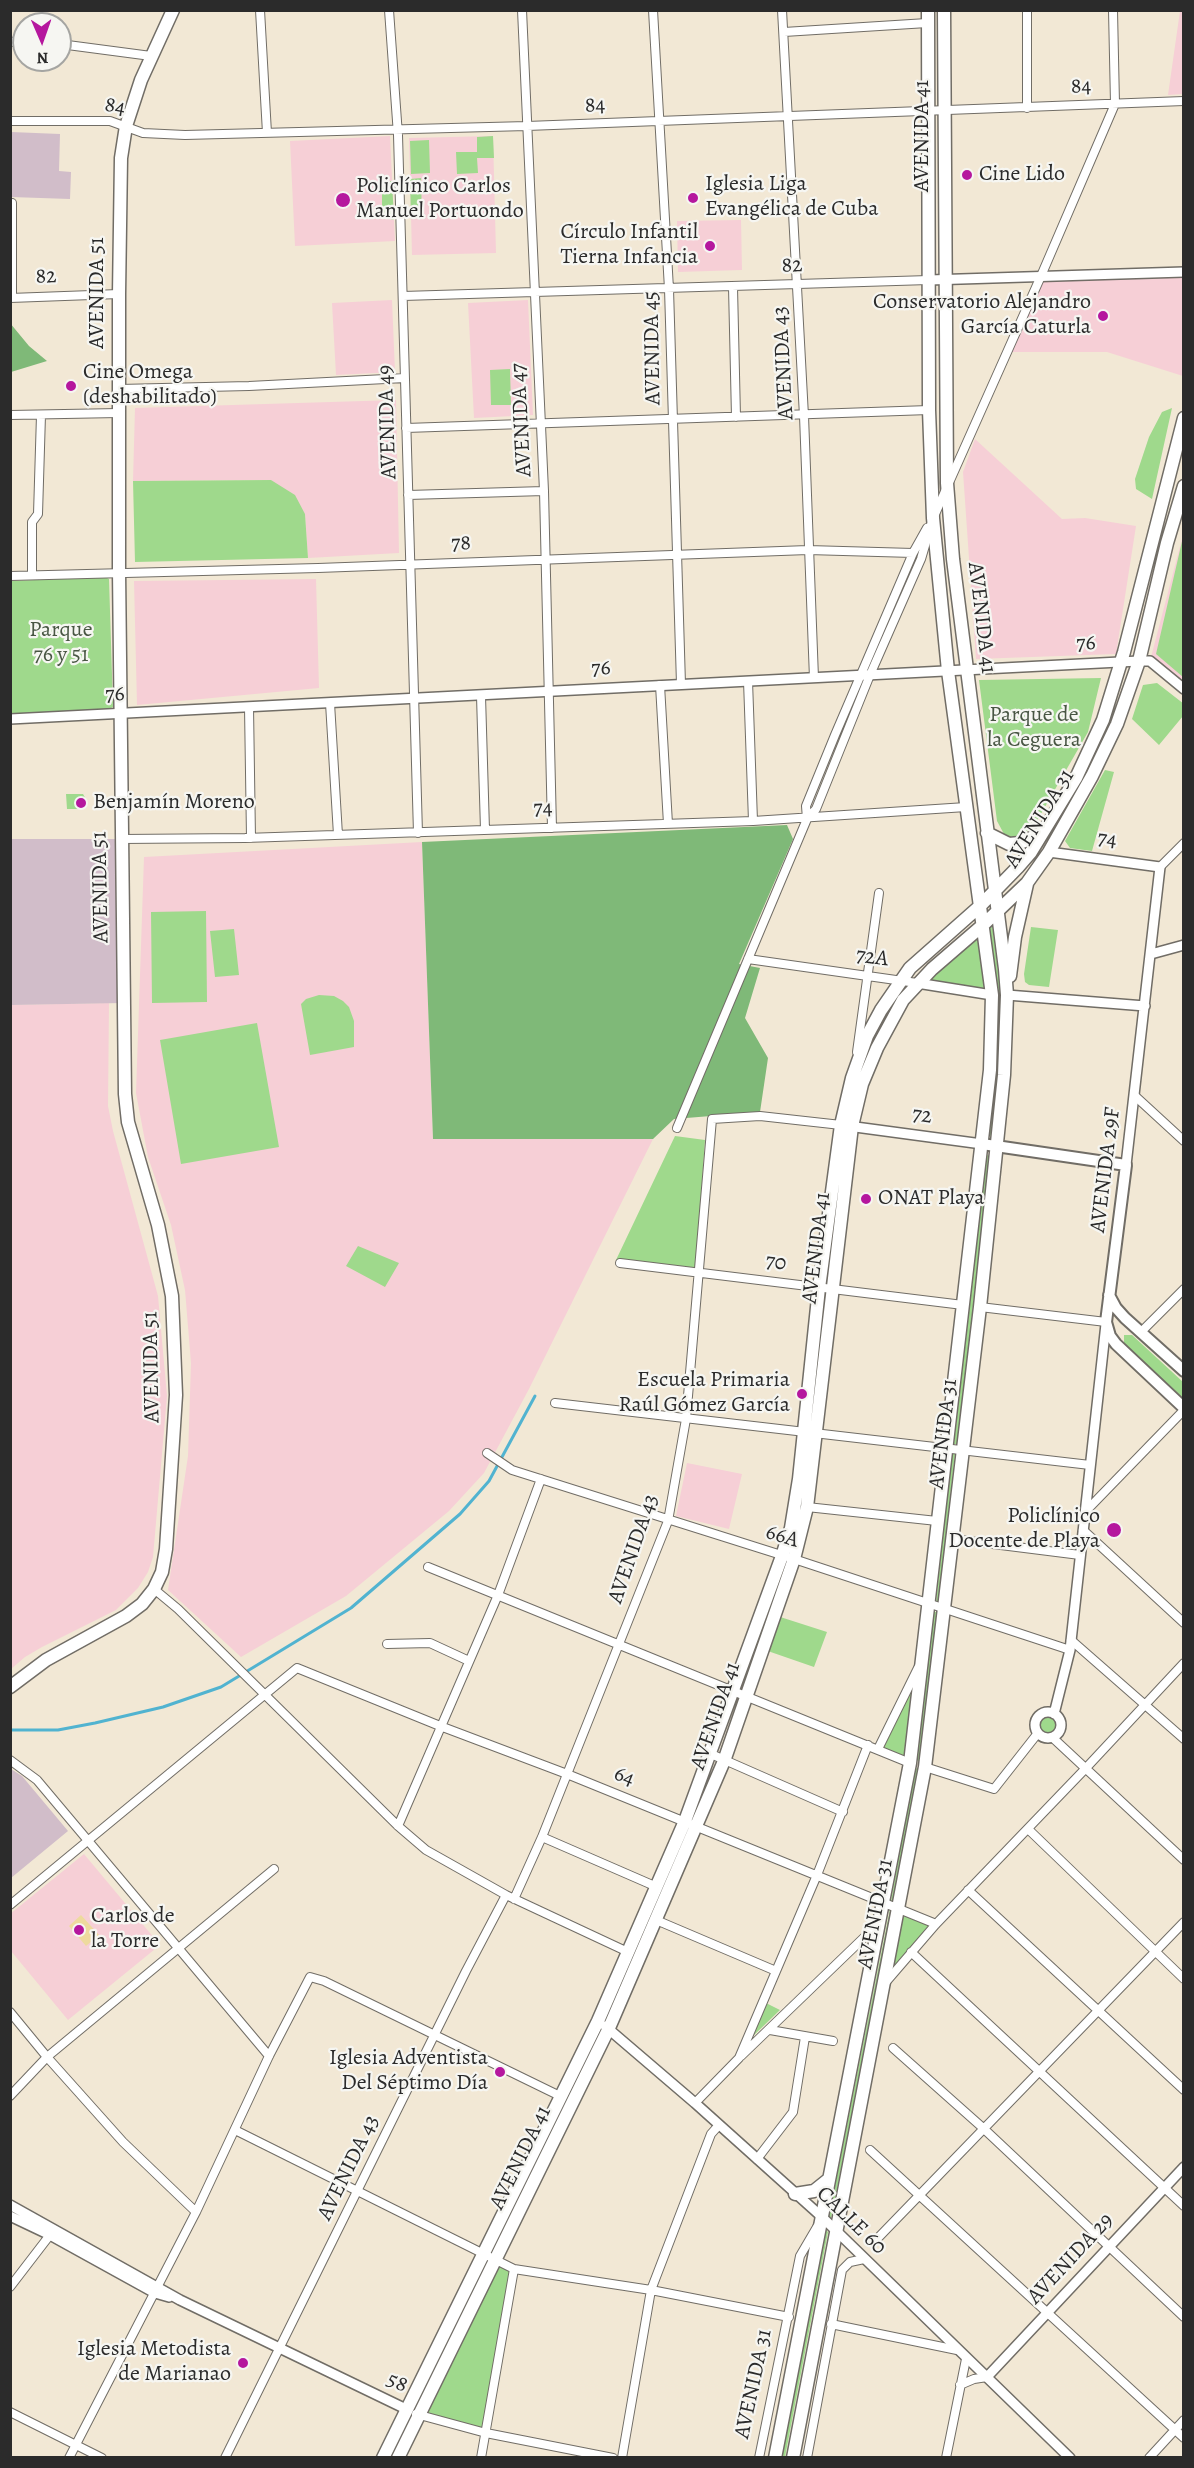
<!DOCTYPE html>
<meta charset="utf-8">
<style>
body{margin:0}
#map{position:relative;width:1194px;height:2468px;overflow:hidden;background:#f2e8d5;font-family:Alegreya,serif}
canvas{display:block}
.frame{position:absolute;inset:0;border:12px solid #2b2b2b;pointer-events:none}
.north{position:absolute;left:12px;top:12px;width:60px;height:60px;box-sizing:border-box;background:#f6f6f2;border:2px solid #a5a5a2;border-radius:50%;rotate:178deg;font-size:16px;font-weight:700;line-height:24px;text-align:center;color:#2b2b2b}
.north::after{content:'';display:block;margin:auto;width:21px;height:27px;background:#b5179e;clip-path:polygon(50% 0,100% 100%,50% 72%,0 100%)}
</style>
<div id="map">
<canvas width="1194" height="2468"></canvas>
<div class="frame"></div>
<div class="north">N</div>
</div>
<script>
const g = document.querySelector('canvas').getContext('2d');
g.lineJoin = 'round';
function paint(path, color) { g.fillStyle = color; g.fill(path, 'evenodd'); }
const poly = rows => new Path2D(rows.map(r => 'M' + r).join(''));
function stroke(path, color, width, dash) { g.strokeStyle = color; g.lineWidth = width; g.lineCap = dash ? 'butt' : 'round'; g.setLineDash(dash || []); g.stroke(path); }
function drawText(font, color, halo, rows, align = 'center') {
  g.font = font + ' Alegreya,serif'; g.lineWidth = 4.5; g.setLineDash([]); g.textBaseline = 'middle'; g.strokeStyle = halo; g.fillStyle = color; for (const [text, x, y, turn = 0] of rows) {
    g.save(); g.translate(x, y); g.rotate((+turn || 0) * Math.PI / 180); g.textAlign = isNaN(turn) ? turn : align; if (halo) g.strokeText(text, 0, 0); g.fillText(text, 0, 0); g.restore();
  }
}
const built = poly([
 [1180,11,1184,11,1183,94,1168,95],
 [390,136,395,241,295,246,290,141],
 [493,136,496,253,412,255,409,138],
 [741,220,742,270,678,272,677,221],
 [1183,272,1183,376,1107,352,1006,352,1041,276],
 [392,300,395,372,336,375,332,303],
 [528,300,533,415,474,418,468,303],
 [396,400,399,553,308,558,305,514,271,480,133,481,135,408],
 [975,439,1062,519,1085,518,1136,526,1116,654,976,659,963,472],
 [1183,535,1183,689,1150,661],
 [316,579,319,688,137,705,134,581],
 [422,842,433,1139,653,1139,529,1389,484,1473,449,1511,346,1596,241,1657,168,1590,188,1456,191,1363,185,1290,171,1225,148,1157,136,1093,144,857],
 [109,1003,108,1106,113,1131,158,1296,167,1396,153,1557,148,1572,138,1588,116,1610,42,1647,25,1657,11,1669,11,1005],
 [687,1463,742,1474,729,1529,676,1516],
 [84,1854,160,1945,68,2020,11,1951,10,1914]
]);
const industrial = poly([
 [11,132,60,134,59,171,71,172,70,199,11,197],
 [10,839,121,839,123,1003,11,1005],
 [11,1769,22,1776,68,1831,11,1878]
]);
const green = poly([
 [493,136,494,158,477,158,478,173,457,174,456,152,477,152,477,137],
 [429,140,430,173,411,174,410,141],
 [421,178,422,218,411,218,410,179],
 [390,181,392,181,394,219,392,220,382,210,382,189],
 [510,369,511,405,491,405,490,370],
 [1172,408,1152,499,1136,489,1135,479,1149,437,1162,412],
 [271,480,295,495,305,514,308,558,135,562,133,481],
 [1183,537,1184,677,1183,677,1156,654],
 [105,577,109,579,113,707,109,709,11,715,11,581],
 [1101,678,1088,732,1034,826,1021,835,1013,838,1004,834,997,821,979,680],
 [1157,683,1184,704,1183,716,1159,745,1132,719,1143,685],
 [1105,770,1114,772,1092,851,1070,848,1065,841],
 [66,794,83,794,87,801,82,809,67,809],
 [206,911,207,1002,152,1003,151,912],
 [992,924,1001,995,999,1058,992,1136,989,1135,996,1069,997,995,989,927],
 [983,925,992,995,917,983],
 [1031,927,1058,930,1049,987,1029,985,1025,982,1024,974],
 [234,929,239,975,215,977,210,931],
 [319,995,334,996,343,1001,349,1007,354,1021,354,1047,310,1055,301,1004,306,999],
 [257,1023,279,1147,181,1164,160,1040],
 [675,1136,705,1140,696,1268,616,1260],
 [987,1155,990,1156,986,1193,957,1444,954,1444],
 [358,1246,399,1263,385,1287,346,1266],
 [1124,1335,1132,1335,1183,1382,1183,1398,1124,1344],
 [952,1453,955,1453,938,1604,936,1603],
 [934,1612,938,1612,920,1762,917,1760],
 [774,1615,827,1632,814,1667,762,1649],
 [923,1659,910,1763,879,1749],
 '1040 1725a9 9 0 1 1 18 0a9 9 0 1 1-18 0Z',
 [915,1768,919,1769,894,1902,891,1901],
 [899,1908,936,1924,885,1984],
 [890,1909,893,1910,831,2218,829,2216],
 [766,2003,780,2010,752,2037],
 [826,2230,828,2232,785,2457,782,2457],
 [495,2259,514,2269,486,2433,419,2415]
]);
const forest = poly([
 [10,323,29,346,47,361,11,372],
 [787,825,793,839,739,964,760,968,745,1018,768,1058,760,1112,674,1119,653,1139,433,1139,422,842]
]);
const sand = poly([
 [81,1915,99,1935,86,1946,69,1926]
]);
const stream = poly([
 [10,1730,58,1730,95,1723,163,1707,221,1687,351,1608,460,1514,489,1481,535,1396]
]);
const minor = poly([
 [260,10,267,133],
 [389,10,398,135,418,833],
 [522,10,544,491,552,828],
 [653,10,669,289,681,684],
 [782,10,804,416,814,678],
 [1027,10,1027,108],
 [784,32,927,23],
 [10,42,24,41],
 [60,44,151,56],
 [10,121,110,121,143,133,185,135,527,126,1184,101],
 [733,287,736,417],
 [403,296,929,280],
 [10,298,119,294],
 [12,298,12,203],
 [119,389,249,386,405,378],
 [10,415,119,413],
 [406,428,929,410],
 [408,495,544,491],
 [935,514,1041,276,1115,104,1113,10],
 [32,575,32,522,38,514,41,415],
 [10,576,318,568,808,550,913,553],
 [748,681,753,821],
 [660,685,668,824],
 [481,696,485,830],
 [330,703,338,835],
 [249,707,251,838],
 [807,819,806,806,835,735,913,553,927,528],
 [121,839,245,838,753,821,966,807],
 [1160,867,1184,843],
 [748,959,917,983],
 [857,1052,879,893],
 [1135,1096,1184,1141],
 [677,1128,807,819,816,809,870,675,921,559,931,525],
 [620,1263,963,1305],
 [980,1307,1106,1322],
 [1141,1332,1184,1289],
 [555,1403,1090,1465],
 [487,1453,512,1470,794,1559,1070,1650],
 [807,1507,937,1521],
 [1085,1512,1184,1410],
 [1083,1530,1184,1623],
 [953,1539,1080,1555],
 [428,1567,910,1763],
 [154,1589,178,1609,398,1826,426,1850,506,1895,628,1952],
 [1071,1640,1184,1739],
 [387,1644,430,1643,469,1661],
 [1053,1738,1184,1860],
 [878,1749,918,1668],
 [711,1754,843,1812],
 [10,1760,37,1780,269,2056],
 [925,1767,994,1789,1038,1733],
 [398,1826,498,1595,541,1479],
 [1028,1829,1184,1979],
 [542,1837,657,1887],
 [968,1890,1184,2090],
 [514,1899,542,1837,668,1521,686,1419,712,1119,760,1116,841,1125],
 [10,1905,297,1668,440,1726,567,1774,936,1924],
 [656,1920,776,1971],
 [911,1952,1184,2206],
 [886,1982,936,1924,1086,1768,1184,1663],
 [10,2012,47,2057,123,2142,196,2212],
 [770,2030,833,2041],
 [893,2048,983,2128,1184,2317],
 [741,2056,877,1925],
 [10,2096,47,2057,274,1869],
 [695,2103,739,2058,817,1875,868,1745],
 [235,2130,514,2269,651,2290,789,2317],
 [870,2150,1184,2438],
 [757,2159,793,2112,805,2037],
 [875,2241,1184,1922],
 [10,2287,53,2231],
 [831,2324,957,2350],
 [960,2385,974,2379,987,2377],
 [10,2412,102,2458],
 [416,2414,486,2433,613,2458],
 [69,2458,196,2212,269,2056,310,1977,324,1981,560,2096],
 [225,2458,466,1971,506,1895],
 [481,2458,514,2269],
 [622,2458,651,2290,711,2134,719,2125],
 [759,2458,800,2256,817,2227],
 [807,2458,842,2270,850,2262,864,2259],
 [946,2458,966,2359],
 [1149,2458,1184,2420]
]);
const tertiary = poly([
 [929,280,1184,272],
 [10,719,1139,661,1150,661,1184,689],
 [1049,852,1160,867,1126,1165],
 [1151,954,1184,945],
 [917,983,992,995],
 [1007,995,1145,1006],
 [848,1126,982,1144],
 '1035 1725a13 13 0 1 1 26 0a13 13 0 1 1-26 0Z',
 [1054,1714,1070,1650,1106,1324],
 [605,2026,695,2103,822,2217,1070,2458],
 [10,2205,180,2300,406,2409],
 [10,2216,50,2235,155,2293,169,2297],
 [987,2377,1184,2167]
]);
const secondary = poly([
 [982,1144,1126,1165,1106,1322,1110,1336,1116,1344,1184,1408],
 [1109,1295,1116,1308,1125,1318,1184,1371]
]);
const primary = poly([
 [987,833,1009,844,1020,843,1042,833],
 [1010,976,1015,937,1027,884],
 [10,1687,46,1660,126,1616,142,1604,154,1589,162,1572,166,1549,176,1395,172,1296,158,1225,128,1122,125,1094,119,571,119,294,121,158,126,126,141,80,173,10],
 [795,2194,814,2191,829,2179],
 [383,2458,598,2021,685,1821,782,1556,791,1528,799,1479,819,1288,841,1125,852,1078,867,1036,881,1010,910,968,980,906,1018,867,1031,852,1076,778,1103,720,1124,652,1184,418],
 [398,2458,609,2028,724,1761,794,1559,807,1507,852,1126,862,1084,877,1048,903,1000,932,969,983,925,1027,883,1049,852,1092,776,1117,724,1139,661,1167,543,1184,486],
 [775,2458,910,1763,990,1070,992,995,948,671,933,518,929,410,928,10],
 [793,2458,925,1767,980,1307,1004,1075,1007,995,1005,969,953,559,947,483,944,10]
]);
const markers = [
 [967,175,6,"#b5179e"],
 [693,198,6,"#b5179e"],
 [343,200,8,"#b5179e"],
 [710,246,6,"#b5179e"],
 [1103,316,6,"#b5179e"],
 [71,386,6,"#b5179e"],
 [81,803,6,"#b5179e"],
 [866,1199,6,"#b5179e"],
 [802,1394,6,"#b5179e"],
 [1114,1530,8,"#b5179e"],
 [79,1930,6,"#b5179e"],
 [500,2072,6,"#b5179e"],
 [243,2363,6,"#b5179e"]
];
const streetNames = [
 ["84",1081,87,-2],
 ["84",595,106,-2],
 ["84",115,107,11],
 ["AVENIDA 41",923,136,-90],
 ["82",792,266,-2],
 ["82",46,277,-2],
 ["AVENIDA 51",98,293,-90],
 ["AVENIDA 45",653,348,-91],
 ["AVENIDA 43",784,363,-93],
 ["AVENIDA 47",522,420,-93],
 ["AVENIDA 49",388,422,-92],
 ["78",461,544,-2],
 ["AVENIDA 41",981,618,83],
 ["76",1086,644,-3],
 ["76",601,669,-3],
 ["76",115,695,-3],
 ["74",543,809,-2],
 ["AVENIDA 31",1040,819,-58],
 ["74",1107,840,8],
 ["AVENIDA 51",101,887,-91],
 ["72A",872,958,8],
 ["72",922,1116,8],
 ["AVENIDA 29F",1106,1170,-83],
 ["AVENIDA 41",817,1248,-83],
 ["70",776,1263,7],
 ["AVENIDA 51",152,1367,-91],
 ["AVENIDA 31",944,1434,-83],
 ["66A",782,1537,17],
 ["AVENIDA 43",634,1549,-71],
 ["AVENIDA 41",716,1716,-71],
 ["64",624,1777,22],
 ["AVENIDA 31",876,1914,-79],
 ["AVENIDA 41",521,2158,-64],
 ["AVENIDA 43",349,2168,-64],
 ["CALLE 60",851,2221,44],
 ["AVENIDA 29",1071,2259,-47],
 ["58",397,2383,25],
 ["AVENIDA 31",754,2384,-78]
];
const poiNames = [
 ["Cine Lido",979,175],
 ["Iglesia Liga",705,185],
 ["Evangélica de Cuba",705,210],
 ["Policlínico Carlos",356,187],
 ["Manuel Portuondo",356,212],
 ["Círculo Infantil",698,233,"right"],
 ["Tierna Infancia",698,258,"right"],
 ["Conservatorio Alejandro",1091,303,"right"],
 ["García Caturla",1091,328,"right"],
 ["Cine Omega",83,373],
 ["(deshabilitado)",83,398],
 ["Benjamín Moreno",93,803],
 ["ONAT Playa",878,1199],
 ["Escuela Primaria",790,1381,"right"],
 ["Raúl Gómez García",790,1406,"right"],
 ["Policlínico",1100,1517,"right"],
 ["Docente de Playa",1100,1542,"right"],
 ["Carlos de",91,1917],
 ["la Torre",91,1942],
 ["Iglesia Adventista",488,2059,"right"],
 ["Del Séptimo Día",488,2084,"right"],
 ["Iglesia Metodista",231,2350,"right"],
 ["de Marianao",231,2375,"right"]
];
const parkNames = [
 ["Parque",61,631],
 ["76 y 51",61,656],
 ["Parque de",1034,716],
 ["la Ceguera",1034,741]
];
paint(built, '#f6cfd6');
paint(industrial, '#d1bdc9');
paint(green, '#9fd98c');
paint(forest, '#7fb978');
paint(sand, '#eeda9e');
stroke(stream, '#51b3d0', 3);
stroke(minor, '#716d66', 10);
stroke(tertiary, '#716d66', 12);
stroke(secondary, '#716d66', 14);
stroke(primary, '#716d66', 15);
stroke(minor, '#fff', 8);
stroke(tertiary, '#fff', 9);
stroke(secondary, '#fff', 10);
stroke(primary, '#fff', 12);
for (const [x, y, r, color] of markers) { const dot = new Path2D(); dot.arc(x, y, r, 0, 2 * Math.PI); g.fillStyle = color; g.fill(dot); stroke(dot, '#f6f6f2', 2); }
drawText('22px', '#2b2b2b', '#f6f6f2', streetNames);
drawText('22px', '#2b2b2b', '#f6f6f2', poiNames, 'left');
drawText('22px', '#485643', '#f6f6f2', parkNames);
</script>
